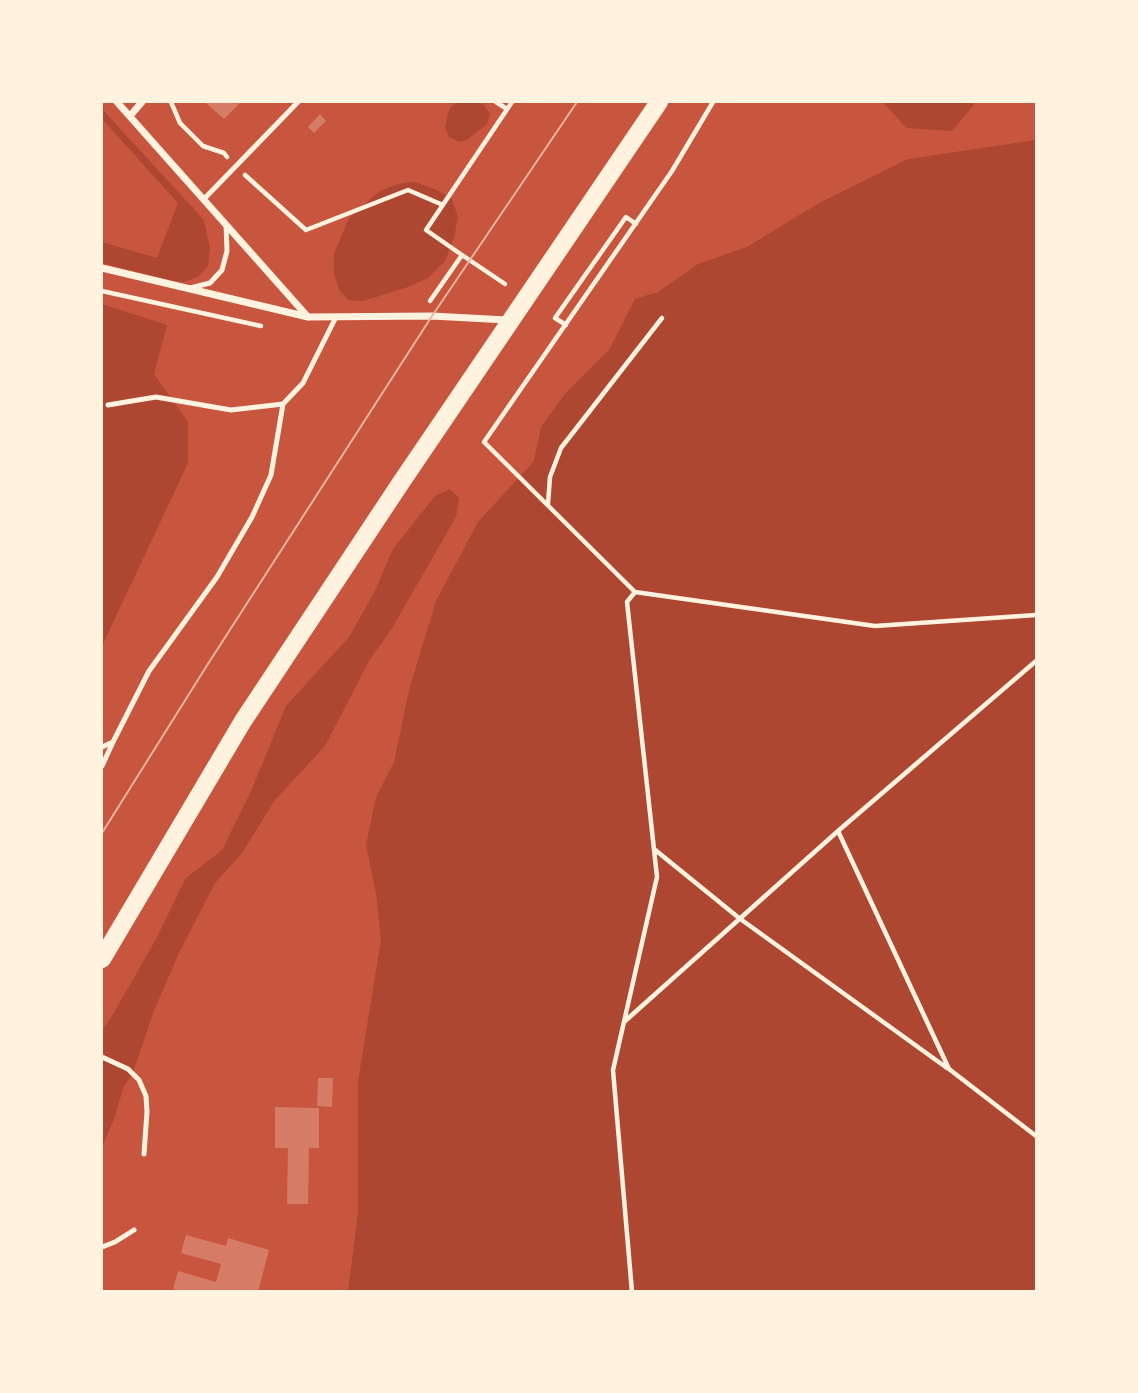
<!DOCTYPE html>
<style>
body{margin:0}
#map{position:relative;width:1138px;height:1393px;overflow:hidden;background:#c8553d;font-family:Bitter,serif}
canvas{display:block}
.frame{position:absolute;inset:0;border:103px solid #fff3e0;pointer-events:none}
</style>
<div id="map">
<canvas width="1138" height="1393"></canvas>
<div class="frame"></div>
</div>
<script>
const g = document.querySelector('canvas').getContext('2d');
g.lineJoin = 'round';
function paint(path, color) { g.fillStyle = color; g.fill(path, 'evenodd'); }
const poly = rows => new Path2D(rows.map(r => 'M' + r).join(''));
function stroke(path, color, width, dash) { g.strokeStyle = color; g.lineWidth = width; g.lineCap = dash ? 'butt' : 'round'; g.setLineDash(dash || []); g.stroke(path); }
const green = poly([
 [457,102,478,102,484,105,490,114,487,124,467,140,460,142,449,137,445,128,447,116,450,108],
 [883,102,973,102,973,106,952,131,906,128],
 [102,109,204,220,210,249,208,266,198,277,184,282,174,281,102,263,102,242,157,258,178,203,102,119],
 [1036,140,1036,1291,348,1292,358,1212,358,1081,381,940,376,894,366,845,376,797,394,762,409,690,436,601,478,522,534,461,541,427,565,394,609,350,635,299,658,292,698,264,747,247,819,203,908,159],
 [415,182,437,190,452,199,458,217,454,238,445,261,428,278,408,287,363,301,348,300,339,290,334,274,334,254,349,218,380,191,397,184],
 [102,304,167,325,154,374,188,422,188,463,102,646],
 [450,489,459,498,456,517,392,628,369,661,325,746,275,800,242,853,215,883,179,953,155,1008,132,1075,124,1086,114,1119,102,1147,102,1030,112,1016,155,941,186,878,222,850,252,789,286,706,349,637,374,593,393,549,435,496]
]);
const building = poly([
 [207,102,241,102,224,119,206,103],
 [320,114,326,121,314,133,308,127],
 [318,1078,333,1078,332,1107,317,1106],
 [275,1107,319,1108,319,1148,309,1148,308,1204,287,1204,288,1148,275,1148],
 [186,1235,226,1246,228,1238,269,1250,258,1292,184,1292,173,1289,178,1271,216,1282,221,1264,181,1253]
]);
const path = poly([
 [171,102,180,123,203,146,224,153,227,157],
 [496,102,507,109],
 [245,175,306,230,408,190,443,205],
 [462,255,426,230,512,102],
 [102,291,261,326],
 [430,301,462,255,505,284],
 [566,325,555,318,626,217,636,224],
 [548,504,550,477,561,448,662,318],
 [635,592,484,442,672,171,713,102],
 [838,831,949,1069,1036,1136],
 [654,849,739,918,947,1068],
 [624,1022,838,831,1036,661],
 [632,1292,613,1070,657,877,627,602,635,592,875,626,1036,615]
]);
const service = poly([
 [204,199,298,102],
 [190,288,210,283,222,270,227,251,226,224],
 [108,405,156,397,231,410,283,404],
 [102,747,113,742,149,671,217,577,252,517,271,475,283,404,303,383,336,317],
 [102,766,113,742],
 [102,1057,128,1069,139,1080,146,1096,147,1112,144,1154],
 [102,1247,115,1242,134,1230]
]);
const minor = poly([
 [117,102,308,317],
 [130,116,142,102],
 [102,268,308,317,432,316,507,320]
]);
const primary = poly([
 [102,959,243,721,400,484,659,102]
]);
const tram = poly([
 [102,833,206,667,432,316,577,102]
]);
paint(green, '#ae4732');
paint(building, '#d67c66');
stroke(path, '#fff3e0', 4.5);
stroke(service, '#fff3e0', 5);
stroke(minor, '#fff3e0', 7);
stroke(primary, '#fff3e0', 18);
stroke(tram, '#e9b49f', 2);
</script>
